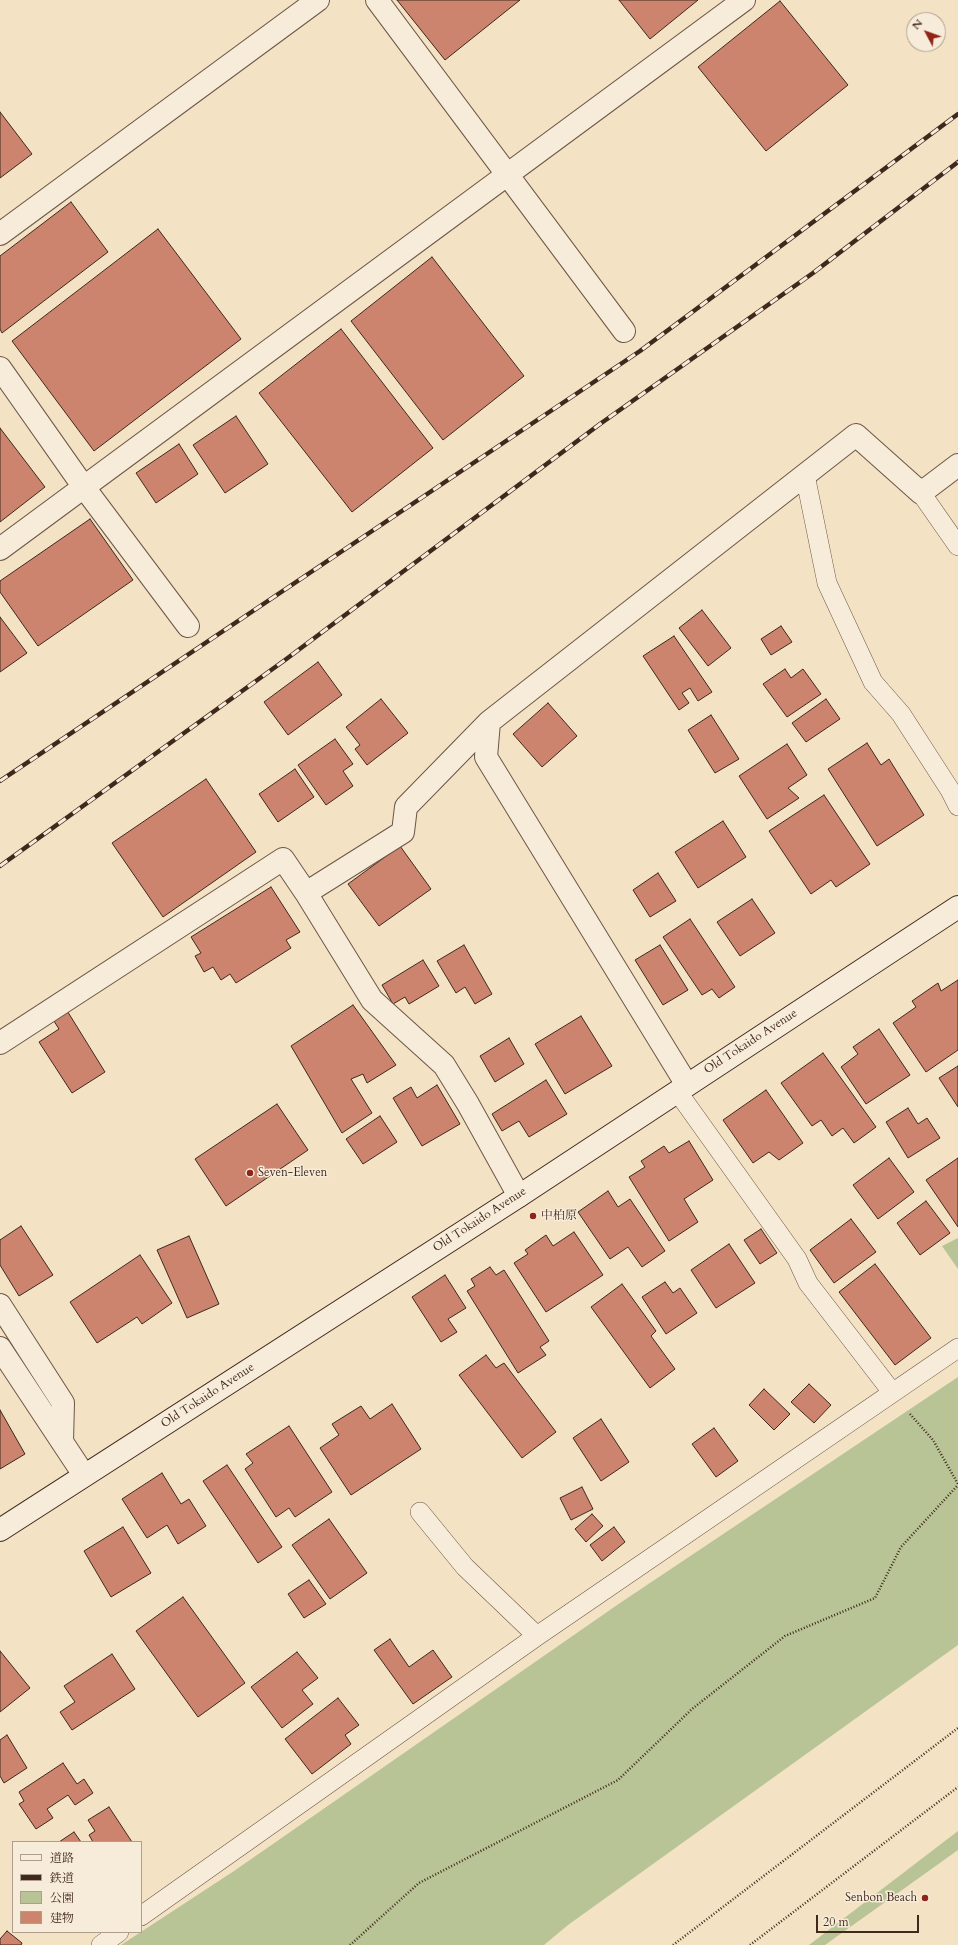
<!DOCTYPE html>
<meta charset="utf-8">
<style>
body{margin:0}
#map{position:relative;width:958px;height:1945px;overflow:hidden;background:#f3e2c4;font-family:Cardo,"Noto Serif JP",serif}
canvas{display:block}
.legend{position:absolute;left:12px;top:1841px;width:130px;height:92px;box-sizing:border-box;background:#f7ecd9;border:1px solid #ae9e8e;margin:0;padding:5px 7px;list-style:none;font-size:12px;color:#40281d}
.legend li{display:flex;align-items:center;gap:8px;height:20px}
.legend b{width:20px;border:1px solid #ae9e8e}
.north{position:absolute;left:906px;top:12px;width:40px;height:40px;box-sizing:border-box;background:#f7ecd9;border:1px solid #ae9e8e;border-radius:50%;rotate:311deg;font-size:11px;font-weight:700;line-height:16px;text-align:center;color:#40281d}
.north::after{content:'';display:block;margin:auto;width:14px;height:18px;background:#8f2418;clip-path:polygon(50% 0,100% 100%,50% 72%,0 100%)}
.scale{position:absolute;left:816px;top:1915px;width:103px;height:18px;box-sizing:border-box;border:2px solid #40281d;border-top:0;padding-left:5px;font-size:12px;line-height:14px;white-space:nowrap;color:#40281d;-webkit-text-stroke:3px #f7ecd9;paint-order:stroke}
</style>
<div id="map">
<canvas width="958" height="1945"></canvas>
<ul class="legend">
<li><b style="height:5px;background:#f7ecd9"></b>道路</li>
<li><b style="height:5px;background:#40281d"></b>鉄道</li>
<li><b style="height:11px;background:#b8c496"></b>公園</li>
<li><b style="height:11px;background:#cc846f"></b>建物</li>
</ul>
<div class="north">N</div>
<div class="scale">20 m</div>
</div>
<script>
const g = document.querySelector('canvas').getContext('2d');
g.lineJoin = 'round';
function paint(path, color) { g.fillStyle = color; g.fill(path, 'evenodd'); }
const poly = rows => new Path2D(rows.map(r => 'M' + r).join(''));
function stroke(path, color, width, dash) { g.strokeStyle = color; g.lineWidth = width; g.lineCap = dash ? 'butt' : 'round'; g.setLineDash(dash || []); g.stroke(path); }
function drawText(font, color, halo, rows, align = 'center') {
  g.font = font + ' Cardo,"Noto Serif JP",serif'; g.lineWidth = 3; g.setLineDash([]); g.textBaseline = 'middle'; g.strokeStyle = halo; g.fillStyle = color; for (const [text, x, y, turn = 0] of rows) {
    g.save(); g.translate(x, y); g.rotate((+turn || 0) * Math.PI / 180); g.textAlign = isNaN(turn) ? turn : align; if (halo) g.strokeText(text, 0, 0); g.fillText(text, 0, 0); g.restore();
  }
}
const green = poly([
 [958,1238,958,1269,942,1246],
 [958,1377,958,1645,568,1925,544,1945,121,1945,234,1871,620,1603],
 [958,1831,958,1850,825,1945,809,1945]
]);
const building = poly([
 [397,0,520,0,445,60,397,0],
 [619,0,698,0,650,39,619,0],
 [780,1,848,85,766,151,698,67,780,1],
 [0,112,32,154,0,178,0,112],
 [71,202,108,252,2,333,0,329,0,256,71,202],
 [158,229,241,339,94,451,12,341,158,229],
 [432,257,524,376,443,440,351,321,432,257],
 [341,329,433,448,352,512,259,393,341,329],
 [236,416,268,464,225,493,193,445,236,416],
 [0,428,45,487,0,522,0,428],
 [179,444,198,474,156,503,136,473,179,444],
 [90,519,133,580,38,646,0,592,0,581,90,519],
 [702,610,731,648,708,666,679,628,702,610],
 [0,617,27,653,0,672,0,617],
 [781,626,792,642,771,655,761,639,781,626],
 [674,636,712,692,698,701,690,688,682,693,689,703,679,710,643,656,674,636],
 [318,662,342,695,288,735,264,702,318,662],
 [785,669,791,678,803,669,821,694,787,717,763,684,785,669],
 [381,699,408,733,367,765,355,749,360,745,346,727,381,699],
 [826,699,840,719,806,742,792,723,826,699],
 [548,703,577,736,542,767,513,734,548,703],
 [711,715,739,759,715,773,688,730,711,715],
 [335,739,353,764,343,771,353,786,326,805,298,765,335,739],
 [867,743,881,765,889,759,924,815,877,846,828,769,867,743],
 [787,744,807,775,788,788,799,798,767,819,739,776,787,744],
 [295,769,314,797,278,822,259,794,295,769],
 [206,779,256,852,163,917,112,843,206,779],
 [824,795,870,864,836,887,831,880,811,894,769,831,824,795],
 [723,821,746,857,698,888,675,852,723,821],
 [400,846,431,889,379,926,348,884,400,846],
 [658,873,676,901,650,917,633,890,658,873],
 [271,887,300,932,286,940,291,948,236,983,230,974,221,980,213,967,204,972,195,956,201,953,191,937,271,887],
 [752,899,775,933,740,956,717,922,752,899],
 [690,919,735,987,719,998,712,989,702,995,663,937,690,919],
 [464,945,492,994,475,1004,465,987,456,993,437,961,464,945],
 [660,945,688,990,663,1005,635,960,660,945],
 [423,960,439,986,409,1004,405,997,393,1004,382,985,423,960],
 [958,980,958,1050,926,1072,893,1023,916,1007,912,1001,938,983,941,991,958,980],
 [353,1005,396,1065,367,1083,363,1074,351,1079,372,1113,342,1133,291,1046,353,1005],
 [66,1009,105,1072,72,1093,39,1042,59,1029,52,1018,66,1009],
 [581,1016,612,1066,565,1094,535,1044,581,1016],
 [879,1029,910,1075,866,1104,841,1067,858,1054,853,1047,879,1029],
 [509,1038,524,1064,495,1082,480,1056,509,1038],
 [823,1053,876,1127,854,1143,843,1128,832,1136,821,1120,812,1126,781,1083,823,1053],
 [958,1066,958,1107,939,1078,958,1066],
 [546,1080,567,1114,529,1137,519,1121,502,1131,492,1114,546,1080],
 [437,1085,460,1124,422,1146,393,1098,411,1087,417,1098,437,1085],
 [766,1090,803,1143,779,1160,769,1152,753,1163,723,1120,766,1090],
 [277,1104,308,1150,226,1206,195,1159,277,1104],
 [908,1108,918,1124,927,1118,940,1138,908,1158,886,1122,908,1108],
 [380,1116,397,1142,363,1164,346,1139,380,1116],
 [689,1141,713,1180,684,1199,698,1222,669,1241,629,1177,645,1167,641,1161,664,1146,669,1153,689,1141],
 [889,1158,914,1192,878,1219,853,1185,889,1158],
 [958,1158,958,1227,926,1180,958,1158],
 [608,1191,618,1207,630,1199,665,1251,642,1267,628,1247,610,1259,578,1212,608,1191],
 [926,1201,950,1233,920,1255,897,1223,926,1201],
 [851,1219,876,1252,834,1283,810,1250,851,1219],
 [21,1226,53,1275,19,1296,0,1265,0,1240,21,1226],
 [761,1229,777,1253,760,1264,744,1240,761,1229],
 [574,1232,603,1275,546,1312,514,1263,528,1254,525,1250,546,1235,553,1246,574,1232],
 [189,1236,219,1304,187,1318,157,1250,189,1236],
 [729,1244,755,1283,716,1308,691,1270,729,1244],
 [140,1255,172,1303,142,1324,137,1317,97,1343,70,1302,140,1255],
 [875,1264,931,1338,895,1365,839,1292,875,1264],
 [490,1267,496,1275,504,1270,549,1341,540,1347,546,1355,518,1373,467,1291,475,1286,471,1279,490,1267],
 [445,1275,466,1308,448,1319,457,1332,441,1342,412,1297,445,1275],
 [665,1282,673,1293,680,1288,697,1313,666,1334,642,1297,665,1282],
 [622,1284,656,1331,651,1336,675,1369,650,1388,591,1307,622,1284],
 [486,1355,496,1368,504,1363,556,1432,522,1458,459,1375,486,1355],
 [809,1384,831,1405,814,1423,791,1402,809,1384],
 [764,1389,790,1414,774,1430,749,1405,764,1389],
 [392,1404,421,1449,351,1495,320,1448,339,1435,332,1424,361,1406,370,1419,392,1404],
 [0,1410,25,1454,0,1469,0,1410],
 [601,1419,629,1462,601,1481,573,1438,601,1419],
 [289,1426,332,1492,295,1517,289,1508,276,1517,245,1469,253,1463,246,1454,289,1426],
 [714,1428,738,1461,716,1477,692,1444,714,1428],
 [227,1465,282,1547,258,1563,203,1481,227,1465],
 [162,1473,181,1504,189,1499,206,1526,178,1544,167,1525,147,1538,122,1499,162,1473],
 [582,1487,593,1509,571,1520,560,1498,582,1487],
 [592,1514,603,1526,586,1542,575,1529,592,1514],
 [329,1519,367,1573,330,1599,292,1545,329,1519],
 [123,1527,151,1573,111,1597,84,1551,123,1527],
 [614,1527,625,1542,602,1561,590,1545,614,1527],
 [309,1580,326,1604,304,1618,288,1594,309,1580],
 [183,1597,245,1683,198,1717,136,1631,183,1597],
 [390,1639,409,1667,433,1650,452,1677,413,1704,374,1650,390,1639],
 [0,1651,30,1688,0,1712,0,1651],
 [297,1652,318,1678,302,1690,313,1704,282,1728,251,1687,297,1652],
 [112,1654,135,1689,72,1730,60,1712,75,1702,64,1686,112,1654],
 [338,1698,359,1725,345,1735,351,1744,312,1774,285,1739,338,1698],
 [7,1735,27,1768,4,1783,0,1776,0,1740,7,1735],
 [63,1763,77,1784,84,1779,93,1793,75,1805,68,1795,47,1809,53,1818,36,1829,19,1804,24,1801,19,1792,63,1763],
 [109,1807,132,1842,93,1842,89,1835,95,1831,88,1820,109,1807],
 [74,1832,81,1842,59,1842,74,1832],
 [7,1931,22,1943,21,1945,0,1945,0,1939,7,1931]
]);
const path = poly([
 [910,1414,933,1440,958,1484],
 [350,1945,419,1883,618,1780,692,1709,785,1636,875,1598,901,1547,958,1485],
 [673,1945,958,1728],
 [750,1945,958,1787]
]);
const service = poly([
 [805,475,827,583,873,682,901,714,950,790,958,806],
 [921,493,958,546],
 [677,1091,797,1259,808,1283,892,1392],
 [420,1512,465,1567,537,1636],
 [141,1916,537,1636,958,1348],
 [101,1945,119,1932]
]);
const minor = poly([
 [377,0,624,331],
 [0,234,318,0],
 [0,368,83,486,188,626],
 [0,549,744,0],
 [306,893,372,1000,444,1065,468,1104,519,1196],
 [0,1043,283,859,306,893,403,832,406,807,489,722],
 [687,1085,486,757,489,722,856,435,921,493,958,465],
 [0,1305,63,1403,62,1441]
]);
const tertiary = poly([
 [0,1348,84,1475]
]);
const secondary = poly([
 [0,1530,519,1196,958,907]
]);
const rail = poly([
 [0,781,640,351,958,114],
 [0,866,285,660,600,424,813,273,958,162]
]);
const markers = [
 [250,1173,4,"#8f2418"],
 [533,1216,4,"#8f2418"],
 [925,1898,4,"#8f2418"]
];
const streetNames = [
 ["Old Tokaido Avenue",751,1042,-33],
 ["Old Tokaido Avenue",480,1220,-33],
 ["Old Tokaido Avenue",208,1396,-33]
];
const poiNames = [
 ["Seven-Eleven",258,1173],
 ["中柏原",541,1216],
 ["Senbon Beach",917,1898,"right"]
];
paint(green, '#b8c496');
paint(building, '#cc846f');
stroke(building, '#40281d', 1);
stroke(service, '#6d5647', 20);
stroke(minor, '#6d5647', 24);
stroke(tertiary, '#6d5647', 24);
stroke(secondary, '#40281d', 24);
stroke(path, '#40281d', 2.5, [1, 2]);
stroke(service, '#f7ecd9', 19);
stroke(minor, '#f7ecd9', 22);
stroke(tertiary, '#f7ecd9', 22);
stroke(secondary, '#f7ecd9', 22);
stroke(rail, '#40281d', 4.5);
stroke(rail, '#f7ecd9', 3, [9]);
for (const [x, y, r, color] of markers) { const dot = new Path2D(); dot.arc(x, y, r, 0, 2 * Math.PI); g.fillStyle = color; g.fill(dot); stroke(dot, '#f7ecd9', 1.5); }
drawText('12px', '#40281d', '#f7ecd9', streetNames);
drawText('12px', '#40281d', '#f7ecd9', poiNames, 'left');
</script>
